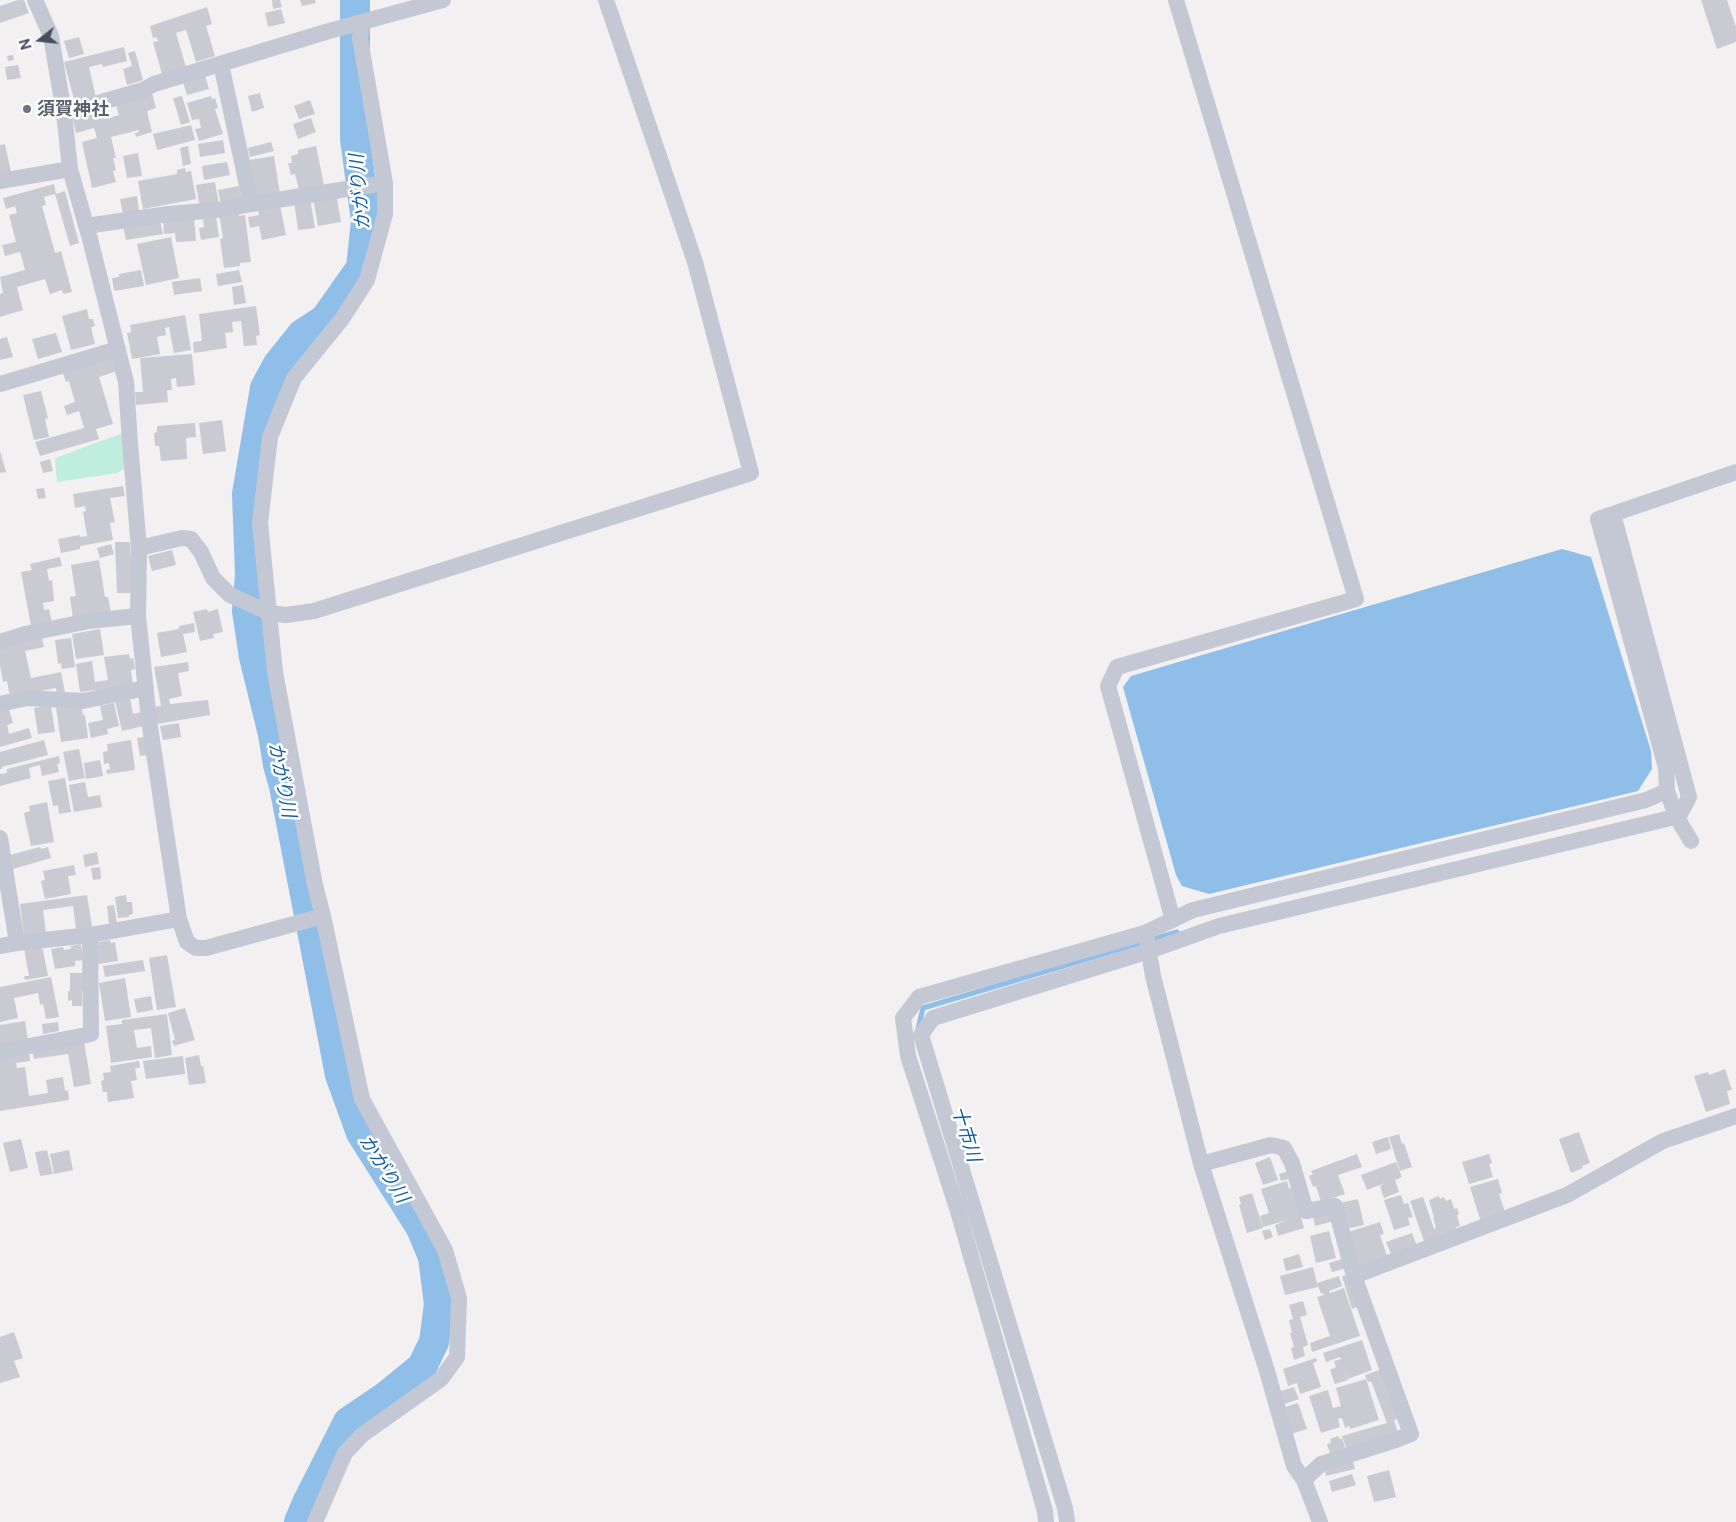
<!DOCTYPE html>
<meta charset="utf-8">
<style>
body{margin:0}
#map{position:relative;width:1736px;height:1522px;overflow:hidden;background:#f2f0f0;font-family:"Public Sans",sans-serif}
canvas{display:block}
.north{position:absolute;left:15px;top:15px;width:50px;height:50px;-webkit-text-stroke:4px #fff;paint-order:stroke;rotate:254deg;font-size:14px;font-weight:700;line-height:20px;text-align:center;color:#484e5d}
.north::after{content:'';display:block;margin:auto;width:18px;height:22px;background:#484e5d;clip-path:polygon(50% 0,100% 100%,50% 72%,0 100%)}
</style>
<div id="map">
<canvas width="1736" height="1522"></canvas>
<div class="north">N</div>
</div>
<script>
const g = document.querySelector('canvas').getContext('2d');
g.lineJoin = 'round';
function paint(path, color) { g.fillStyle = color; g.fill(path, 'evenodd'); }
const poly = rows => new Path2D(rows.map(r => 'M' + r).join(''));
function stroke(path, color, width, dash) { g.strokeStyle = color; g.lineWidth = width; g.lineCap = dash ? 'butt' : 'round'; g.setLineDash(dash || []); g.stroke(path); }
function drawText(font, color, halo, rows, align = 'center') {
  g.font = font + ' "Public Sans","Noto Sans JP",sans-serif'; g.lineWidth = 5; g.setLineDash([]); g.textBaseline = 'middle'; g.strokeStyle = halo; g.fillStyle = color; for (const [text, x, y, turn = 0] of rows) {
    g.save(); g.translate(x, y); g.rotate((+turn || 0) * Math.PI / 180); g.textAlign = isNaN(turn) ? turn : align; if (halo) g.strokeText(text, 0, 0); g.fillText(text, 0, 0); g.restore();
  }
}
const green = poly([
 [123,433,124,469,117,473,57,482,55,458]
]);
const water = poly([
 [1562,549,1591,557,1651,751,1652,769,1638,791,1209,894,1182,886,1176,875,1123,687,1131,676]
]);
const stream = poly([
 [918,1029,923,1008,1177,932]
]);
const river = poly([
 [299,1522,307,1503,348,1422,385,1397,422,1367,434,1342,439,1304,433,1257,421,1228,361,1133,340,1075,284,786,278,765,273,734,254,657,247,611,250,575,247,494,265,388,278,364,302,334,325,319,361,268,366,221,355,139,355,0]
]);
const building = poly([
 [18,0,24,0,29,13,0,23,0,6],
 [272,0,280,0,282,7,273,9],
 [300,0,315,0,316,3,302,6],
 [1701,0,1727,0,1736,27,1736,42,1717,49],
 [207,7,212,24,206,26,215,56,196,62,186,30,176,33,186,67,162,74,153,42,158,41,156,37,153,38,150,26],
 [281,9,285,23,268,27,265,13],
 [79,37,84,54,69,58,64,41],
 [124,47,127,61,103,67,102,64,89,67,96,98,75,103,64,62],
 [135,51,143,80,127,85,123,69,132,66,128,53],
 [13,55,14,60,8,61,7,56],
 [18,65,21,78,7,80,5,67],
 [205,75,209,89,187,95,183,82],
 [152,93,156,108,147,111,152,132,136,137,135,133,139,132,139,130,111,137,116,158,113,158,116,170,113,171,116,182,92,188,82,142,97,138,94,128,76,133,72,115,105,106,109,118,119,115,115,102],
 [260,93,264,108,252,112,248,96],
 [182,96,190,122,181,125,173,98],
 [211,96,212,99,215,98,218,108,215,109,223,134,199,141,195,129,201,128,199,119,192,120,187,103],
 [310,100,315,114,299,119,294,106],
 [311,118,316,132,298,139,293,124],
 [191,125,195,140,157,150,153,134],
 [223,140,225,153,200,157,198,144],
 [271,142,274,151,250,157,248,148],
 [5,144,11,172,0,177,0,145],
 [188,146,191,164,183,166,180,148],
 [316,146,324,185,299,190,295,174,291,175,288,163,292,163,291,156,298,154,298,150],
 [138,153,142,176,127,178,123,156],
 [274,156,280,194,254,198,249,160],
 [227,162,230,175,204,180,202,166],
 [185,168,186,172,191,171,196,199,143,209,138,181,177,174,177,170],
 [215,182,219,205,200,208,196,185],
 [54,184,56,194,65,191,79,243,70,246,55,194,44,197,46,205,42,206,55,253,61,251,72,292,63,294,62,290,50,294,45,279,17,287,23,310,0,317,0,294,3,293,0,277,25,270,20,252,5,256,2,245,16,242,9,215,17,213,15,206,6,209,3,198],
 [239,186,242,201,221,205,218,190],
 [336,194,341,222,318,226,313,198],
 [137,196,139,211,123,214,120,199],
 [310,198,315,228,298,230,294,201],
 [280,205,286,235,262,240,259,226,250,228,248,217,259,215,258,209],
 [238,211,239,216,245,215,251,262,240,263,240,266,224,268,220,239,223,238,219,214],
 [216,216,219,237,201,240,199,228,204,227,203,218],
 [194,217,196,241,176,242,175,233,164,234,163,219],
 [160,220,163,234,126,240,123,226],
 [171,237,179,278,146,285,137,244],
 [141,270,144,286,114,291,112,278,119,277,119,274],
 [239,270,242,282,218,286,216,274],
 [200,278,202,291,174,295,172,282],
 [243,285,246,303,234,305,232,287],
 [256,306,260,335,256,336,257,345,244,346,241,321,232,322,233,332,225,333,227,348,194,353,193,342,202,341,199,314],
 [87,309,89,319,93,319,95,326,91,327,95,344,71,350,62,316],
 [185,315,191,350,174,353,169,327,165,328,166,335,157,337,160,354,132,359,127,333,131,332,130,325],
 [56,333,62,352,38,359,32,339],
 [7,337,13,357,0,360,0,339],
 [192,354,195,385,177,387,176,378,171,379,172,390,167,390,168,402,136,405,135,392,143,392,140,358],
 [114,358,117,371,99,377,113,424,96,429,99,439,40,456,35,442,84,428,79,411,67,415,64,406,75,402,69,381,66,382,63,373],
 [41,391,48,418,45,419,49,437,34,440,23,395],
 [222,420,226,451,203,454,199,423],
 [195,423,196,437,186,438,187,459,161,461,159,446,155,446,154,433,157,432,157,426],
 [0,451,6,472,0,473],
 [50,459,53,471,43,473,40,462],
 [123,486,125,496,110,498,115,522,110,523,113,540,80,546,80,549,61,553,58,539,80,535,80,537,87,536,83,512,86,511,85,506,75,508,73,494],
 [44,488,46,498,38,499,36,489],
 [115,542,130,542,133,593,117,593],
 [111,544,114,554,100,558,97,548],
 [172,550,176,565,152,571,148,556],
 [60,557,62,566,47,569,49,581,52,580,54,601,43,603,44,610,49,609,52,622,31,626,21,572,32,570,30,564],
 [99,560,105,597,108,597,111,612,73,619,70,597,76,596,71,565],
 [207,609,208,612,218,609,223,632,213,634,214,638,200,641,193,612],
 [194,623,195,632,183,634,187,652,161,657,157,633,179,629,179,626],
 [100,629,104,655,76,659,72,634],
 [42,638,44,647,25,651,31,678,61,672,65,693,57,695,56,688,10,697,7,681,3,682,0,666,0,646],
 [71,638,75,667,62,669,61,663,58,664,55,640],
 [129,654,130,659,133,658,135,669,131,670,133,685,80,692,76,664,92,661,95,682,108,680,104,657],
 [188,662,189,671,178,673,182,696,169,699,170,704,208,700,210,715,157,724,154,707,161,706,154,667],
 [130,698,133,714,141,712,144,726,122,731,115,701],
 [114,703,119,726,107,729,108,734,91,738,88,723,103,720,100,706],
 [81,704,83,715,85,715,88,738,61,742,56,708],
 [51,705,55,732,38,734,34,708],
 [9,709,13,723,7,725,9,734,29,728,32,738,0,747,0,711],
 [179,723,181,737,163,740,160,726],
 [145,737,148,755,140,756,137,738],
 [44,740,48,755,2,767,2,769,0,769,0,752],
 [131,740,135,770,107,774,106,770,110,769,109,763,104,764,103,752,108,751,107,744],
 [79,749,85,778,69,781,63,752],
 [59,756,60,763,57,764,59,772,42,776,40,765,29,768,31,778,0,786,0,774,7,773,7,769],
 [100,760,103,776,86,779,84,763],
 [65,778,71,812,59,814,58,805,53,806,48,781],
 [85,782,88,797,100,795,102,807,74,812,69,785],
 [47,802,54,842,31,846,24,813,30,811,29,806],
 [40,847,41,849,48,847,51,858,13,869,10,855],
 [97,852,99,864,85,867,83,855],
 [74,865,76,875,68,876,71,894,45,899,41,881,45,880,43,871],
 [100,867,101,879,93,880,91,868],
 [87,895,92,927,76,929,73,906,43,910,46,933,24,937,20,904],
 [126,895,127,902,132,902,133,914,129,915,129,917,118,918,115,897],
 [114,905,117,923,109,924,107,906],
 [110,940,111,943,115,942,118,961,98,964,95,945,99,945,98,942],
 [81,944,83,960,75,961,75,966,55,969,51,949,63,947,64,950,71,949,71,946],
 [42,945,48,976,25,980,24,976,29,976,24,948],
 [167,955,176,1007,157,1010,149,958],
 [143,960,145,971,105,977,103,966],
 [70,973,86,973,86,991,82,991,82,1006,72,1006,72,1000,68,1001,68,991,70,991],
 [51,977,59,1017,46,1019,43,1004,40,1005,38,993,14,998,18,1018,0,1022,0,987],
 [125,978,131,1017,105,1021,99,983],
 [151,996,153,1010,137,1013,134,999],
 [185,1008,195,1040,174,1046,172,1041,175,1040,168,1013],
 [167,1014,172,1055,155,1058,151,1028,134,1030,137,1048,151,1046,152,1057,111,1063,106,1026,122,1024,122,1020],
 [25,1021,28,1040,0,1045,0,1025],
 [58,1022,59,1031,43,1034,42,1024],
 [84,1041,91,1084,74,1087,68,1054,34,1059,32,1050],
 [29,1052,30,1061,16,1063,17,1068,25,1067,29,1096,48,1093,46,1080,63,1077,65,1091,68,1090,69,1100,0,1111,0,1057],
 [199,1055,201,1066,203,1066,206,1083,189,1085,185,1058],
 [183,1056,185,1074,146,1079,143,1061],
 [139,1061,140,1068,135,1068,137,1080,131,1081,134,1098,108,1102,107,1092,103,1092,101,1081,104,1080,103,1073,111,1072,110,1066],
 [1725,1069,1732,1090,1727,1091,1730,1104,1706,1112,1694,1076,1708,1072,1709,1075],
 [1579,1132,1590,1163,1582,1166,1583,1168,1571,1173,1559,1139],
 [1399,1134,1402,1144,1404,1143,1412,1167,1400,1171,1389,1137],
 [1388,1137,1391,1149,1376,1154,1372,1142],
 [21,1139,28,1168,10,1172,3,1143],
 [47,1150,53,1174,40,1176,35,1152],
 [69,1150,73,1170,54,1174,50,1154],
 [1357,1154,1362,1167,1338,1175,1345,1194,1321,1202,1316,1186,1313,1187,1309,1176,1313,1174,1311,1171],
 [1489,1154,1492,1163,1489,1164,1493,1177,1469,1184,1462,1162],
 [1270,1157,1278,1180,1263,1185,1255,1163],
 [1396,1162,1402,1177,1395,1180,1399,1192,1384,1198,1380,1186,1385,1183,1367,1190,1361,1175],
 [1290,1171,1292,1178,1281,1181,1279,1174],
 [1498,1179,1502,1193,1499,1194,1506,1215,1481,1222,1470,1187],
 [1287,1181,1289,1189,1293,1187,1304,1228,1278,1236,1275,1225,1288,1220,1263,1227,1260,1216,1269,1213,1261,1189],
 [1252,1193,1263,1228,1247,1233,1239,1205,1241,1204,1239,1197],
 [1401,1195,1404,1204,1408,1203,1413,1217,1408,1218,1410,1225,1394,1230,1384,1200],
 [1439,1196,1440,1199,1444,1197,1446,1201,1451,1199,1454,1209,1457,1208,1459,1214,1457,1215,1460,1226,1456,1227,1458,1233,1425,1244,1410,1201,1423,1197,1434,1229,1436,1228,1433,1218,1434,1218,1429,1200],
 [1358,1199,1364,1225,1346,1229,1340,1203],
 [1331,1210,1334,1221,1315,1226,1313,1215],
 [1380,1222,1384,1234,1380,1235,1388,1259,1360,1268,1348,1232],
 [1270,1229,1273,1237,1265,1240,1262,1231],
 [1329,1231,1336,1258,1316,1263,1310,1236],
 [1412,1233,1418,1249,1391,1254,1386,1242],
 [1299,1254,1303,1267,1286,1271,1283,1259],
 [1345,1258,1348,1268,1332,1272,1329,1263],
 [1313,1267,1318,1287,1285,1295,1280,1276],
 [1350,1274,1360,1306,1352,1309,1342,1276],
 [1339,1276,1342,1286,1329,1291,1330,1293,1344,1288,1360,1336,1312,1352,1310,1343,1330,1336,1317,1297,1324,1295,1323,1293,1321,1294,1317,1283],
 [1303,1301,1307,1315,1300,1317,1308,1345,1303,1347,1305,1356,1294,1360,1291,1348,1294,1347,1290,1333,1292,1333,1289,1320,1293,1319,1289,1305],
 [14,1332,23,1358,14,1361,20,1377,0,1383,0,1337],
 [1362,1340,1372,1370,1348,1379,1344,1368,1348,1380,1335,1384,1330,1370,1336,1367,1334,1361,1341,1359,1340,1357,1326,1362,1323,1353],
 [1316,1358,1317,1361,1313,1363,1321,1387,1300,1394,1297,1383,1288,1386,1283,1369],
 [1382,1369,1400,1418,1394,1420,1398,1433,1347,1450,1342,1436,1387,1423,1371,1381,1368,1382,1365,1375],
 [1366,1379,1379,1420,1350,1429,1349,1426,1345,1428,1342,1418,1338,1419,1340,1427,1321,1433,1309,1396,1328,1390,1333,1408,1341,1406,1336,1388],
 [1294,1387,1299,1399,1282,1405,1278,1392],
 [1298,1403,1307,1429,1291,1434,1282,1408],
 [1338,1436,1340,1439,1342,1438,1346,1450,1331,1456,1327,1444,1331,1443,1330,1439],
 [1353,1461,1355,1469,1326,1476,1324,1468],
 [1389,1470,1396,1497,1374,1502,1367,1476],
 [1352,1474,1356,1485,1332,1492,1329,1481]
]);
const street = poly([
 [35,0,51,36,64,113,70,169,90,239,126,382,130,443,139,548,138,616,149,720,179,919,187,942,196,948,206,948,323,916],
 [64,113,143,90,154,84,329,31,443,0],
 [0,181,70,169],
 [251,204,385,183],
 [86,226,168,214,217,210,251,204,221,64],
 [0,384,118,349],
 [139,548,182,538,191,539,201,552,213,578,230,595,270,613,286,615,314,611,751,473,695,262,606,0],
 [0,642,25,634,89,621,138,616],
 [0,704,27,698,83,701,146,688],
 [1667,791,1676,816,1691,841],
 [0,838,17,943],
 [1173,920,1108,686,1117,667,1356,599,1176,0],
 [1147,940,1153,976,1201,1164,1267,1371,1294,1466,1304,1480,1320,1522],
 [0,946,17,943,90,935,179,919],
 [0,1052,91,1034,90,935],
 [1201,1164,1271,1145,1284,1148,1292,1163,1306,1211,1335,1206,1354,1276,1411,1434,1393,1441,1321,1464,1304,1480],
 [1354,1276,1567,1195,1663,1141,1736,1116],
 [315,1522,345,1453,362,1435,441,1379,457,1357,459,1298,445,1250,362,1099,323,916,315,885,275,672,260,523,270,437,294,378,342,319,367,280,385,214,385,183,360,39,362,22],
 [1046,1522,1045,1511,957,1208,908,1056,903,1018,919,997,1145,933,1193,910,1646,800,1667,791,1666,768,1598,519,1736,472],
 [1067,1522,1065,1508,921,1035,933,1018,1149,951,1219,926,1679,816,1689,797,1613,514]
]);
const markers = [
 [27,109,5,"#6b7280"]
];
const worshipNames = [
 ["須賀神社",37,109]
];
const waterNames = [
 ["かがり川",360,192,-95],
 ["かがり川",282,780,79],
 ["十市川",966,1134,73],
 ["かがり川",384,1169,58]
];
paint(green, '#c0eede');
paint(water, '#8fbee9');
stroke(stream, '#8fbee9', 5);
stroke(river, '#8fbee9', 30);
paint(building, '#cacbd2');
stroke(street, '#c4c8d4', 16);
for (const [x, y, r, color] of markers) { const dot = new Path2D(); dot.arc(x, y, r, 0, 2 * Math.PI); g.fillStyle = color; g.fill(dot); stroke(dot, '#fff', 2); }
drawText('bold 18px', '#5b616d', '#fff', worshipNames, 'left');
drawText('italic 19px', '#125fa6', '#fff', waterNames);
</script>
